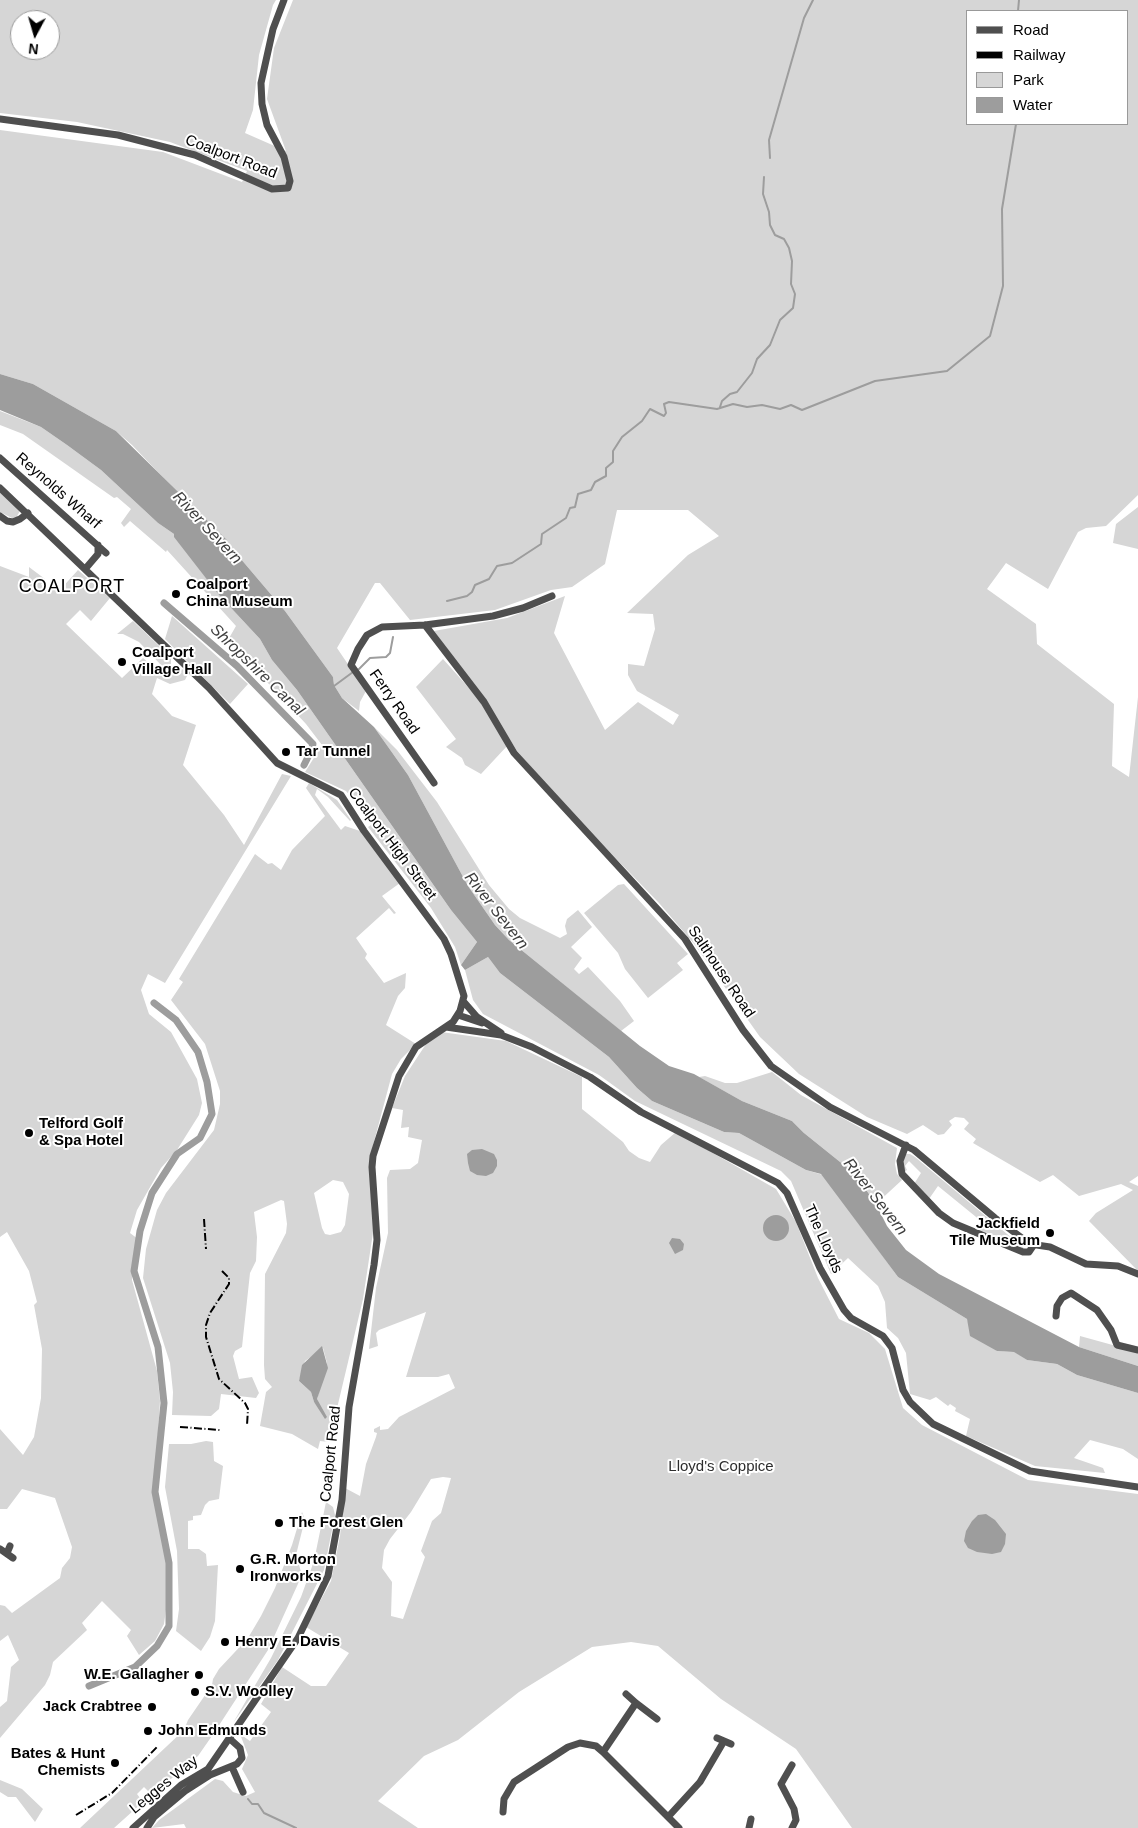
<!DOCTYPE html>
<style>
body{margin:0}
#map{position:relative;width:1138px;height:1828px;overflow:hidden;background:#fff;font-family:Helvetica,sans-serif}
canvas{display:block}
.legend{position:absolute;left:966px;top:10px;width:162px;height:115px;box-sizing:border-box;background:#fff;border:1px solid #999;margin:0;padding:6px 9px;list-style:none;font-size:15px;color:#000}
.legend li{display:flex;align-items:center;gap:10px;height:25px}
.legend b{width:25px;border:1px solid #999}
.north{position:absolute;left:10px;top:10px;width:50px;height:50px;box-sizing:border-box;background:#fff;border:1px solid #999;border-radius:50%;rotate:186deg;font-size:14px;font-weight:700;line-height:20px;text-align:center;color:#000}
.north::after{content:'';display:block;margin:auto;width:18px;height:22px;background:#000;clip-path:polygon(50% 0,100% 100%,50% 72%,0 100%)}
</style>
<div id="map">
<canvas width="1138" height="1828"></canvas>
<ul class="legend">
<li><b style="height:6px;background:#4f4f4f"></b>Road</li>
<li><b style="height:6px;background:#000"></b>Railway</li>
<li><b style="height:14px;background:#d6d6d6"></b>Park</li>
<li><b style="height:14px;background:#9d9d9d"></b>Water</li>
</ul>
<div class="north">N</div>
</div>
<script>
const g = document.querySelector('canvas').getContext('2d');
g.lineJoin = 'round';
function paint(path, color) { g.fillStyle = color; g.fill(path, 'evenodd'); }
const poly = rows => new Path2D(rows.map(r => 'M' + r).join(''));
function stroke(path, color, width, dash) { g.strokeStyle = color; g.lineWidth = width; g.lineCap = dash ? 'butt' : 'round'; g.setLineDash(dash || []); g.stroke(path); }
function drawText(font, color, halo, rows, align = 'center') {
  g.font = font + ' Helvetica,sans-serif'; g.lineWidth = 4; g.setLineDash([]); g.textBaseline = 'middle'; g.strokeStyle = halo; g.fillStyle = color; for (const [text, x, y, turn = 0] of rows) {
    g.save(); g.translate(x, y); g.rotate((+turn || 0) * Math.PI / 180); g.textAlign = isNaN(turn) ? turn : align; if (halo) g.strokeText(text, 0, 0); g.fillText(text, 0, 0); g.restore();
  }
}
const green = poly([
 [0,0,276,0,273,5,259,55,253,110,245,133,286,151,267,99,274,48,293,0,1138,0,1138,495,1106,526,1086,528,1078,532,1048,589,1006,563,987,589,1036,624,1037,644,1114,704,1112,766,1129,777,1138,697,1138,1176,1129,1182,1138,1186,1138,1271,1089,1221,1096,1213,1133,1190,1121,1184,1079,1196,1053,1175,1040,1182,973,1143,976,1139,964,1129,969,1123,964,1118,955,1117,949,1121,952,1125,944,1134,938,1135,923,1125,907,1134,867,1117,799,1074,760,1037,695,945,659,903,566,807,517,751,484,699,434,631,507,618,565,596,554,633,605,730,638,702,673,725,679,715,637,691,628,675,628,664,644,666,655,629,653,614,627,613,688,555,719,536,688,510,617,510,605,564,572,587,551,590,495,610,410,620,380,583,375,583,337,648,366,691,360,702,359,711,342,698,334,685,333,677,285,611,229,545,227,540,201,517,132,445,116,431,33,384,0,374,0,130,163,152,242,182,247,171,170,142,77,122,0,113],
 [967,11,1127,11,1127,124,967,124],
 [20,20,50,20,50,50,20,50],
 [0,411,41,427,67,445,101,470,158,523,174,534,219,595,260,639,272,660,297,690,451,910,477,942,461,965,455,947,431,908,368,827,379,820,360,807,346,791,305,772,322,745,306,724,228,640,236,626,167,550,166,552,130,521,124,527,121,523,131,509,117,497,114,498,23,434,0,425],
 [0,492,20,511,16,518,12,518,0,512],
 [1138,507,1138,549,1113,543,1116,524],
 [0,566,29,577,29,567,45,579,41,585,59,591,78,570,110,598,91,621,80,610,66,624,122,678,143,658,160,672,167,673,184,669,188,674,185,680,170,684,157,678,152,694,172,716,196,725,183,765,224,815,244,845,282,774,291,776,165,983,148,974,141,990,149,1014,171,1032,197,1079,202,1103,199,1115,177,1150,161,1168,137,1210,130,1233,138,1239,132,1264,132,1280,157,1371,160,1401,154,1499,163,1527,168,1565,167,1602,164,1624,155,1641,139,1655,127,1636,131,1630,102,1601,82,1623,87,1630,53,1662,50,1675,45,1685,0,1738,0,1707,7,1701,11,1667,19,1660,8,1635,0,1641,0,1605,5,1606,12,1613,60,1578,62,1568,70,1558,72,1547,55,1498,22,1489,7,1509,0,1509,0,1429,23,1455,34,1437,41,1398,42,1349,34,1305,37,1302,29,1271,7,1232,0,1237],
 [172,616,248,684,230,704,165,639],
 [133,621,171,657,171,667,165,668,161,665,139,642,123,634,117,634],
 [443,659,477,697,508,745,481,774,465,765,462,758,446,747,456,739,416,687],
 [374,727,397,750,437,802,489,885,509,909,520,918,560,938,567,934,565,926,567,919,578,910,592,927,571,947,582,958,574,969,579,974,588,967,620,1001,634,1021,621,1031,509,940,495,925,468,886,408,775],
 [309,783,337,800,351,820,350,821,328,797,317,789,315,795,341,830,345,826,360,831,400,883,382,896,396,913,394,914,389,908,356,938,367,954,365,958,384,983,406,973,405,988,398,996,386,1025,416,1044,401,1059,392,1074,371,1153,374,1226,363,1299,329,1442,320,1441,318,1449,292,1434,260,1426,266,1392,272,1387,265,1379,264,1365,265,1274,286,1233,287,1224,284,1201,281,1200,254,1212,257,1237,256,1261,250,1273,242,1347,235,1351,233,1356,239,1379,252,1377,259,1393,256,1398,221,1394,219,1409,211,1416,172,1415,173,1392,170,1363,143,1278,146,1249,157,1210,166,1193,214,1130,220,1104,220,1091,205,1044,171,1000,183,982,179,979,255,854,268,864,272,863,281,870,292,850,325,816,306,788],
 [333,1180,343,1182,349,1194,345,1225,341,1232,330,1235,325,1234,322,1228,314,1193],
 [323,1348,327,1363,317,1399,318,1404,326,1417,314,1402,311,1392,299,1381,305,1361],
 [624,884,688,954,677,963,683,970,648,998,625,969,618,953,584,913,618,885],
 [488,957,500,973,609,1057,637,1088,652,1101,724,1132,739,1133,806,1170,823,1175,898,1277,967,1319,969,1325,997,1351,1015,1352,1027,1360,1057,1364,1077,1375,1138,1393,1138,1459,1123,1449,1090,1440,1074,1458,1103,1468,1105,1473,1035,1466,966,1436,970,1419,955,1411,956,1408,950,1404,948,1406,936,1397,930,1400,910,1394,906,1353,898,1338,887,1328,885,1302,878,1286,848,1258,831,1274,791,1181,781,1171,635,1101,599,1075,483,1014,473,1000,465,970],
 [441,1032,506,1041,582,1077,582,1109,623,1142,629,1151,639,1158,650,1162,661,1145,676,1132,776,1189,796,1222,818,1278,839,1319,869,1333,885,1349,903,1408,922,1425,1028,1480,1138,1494,1138,1828,852,1828,796,1749,721,1699,658,1646,631,1642,592,1647,519,1692,458,1740,424,1756,378,1801,418,1828,186,1828,184,1824,152,1828,159,1820,215,1779,223,1781,233,1792,246,1796,255,1792,242,1769,248,1755,240,1734,250,1741,271,1712,261,1704,282,1667,311,1686,326,1686,349,1653,306,1627,331,1581,340,1536,345,1488,360,1496,366,1464,376,1437,377,1433,374,1432,374,1429,380,1426,380,1430,388,1429,399,1417,455,1388,449,1374,438,1377,406,1377,426,1312,379,1330,376,1333,378,1346,369,1349,376,1288,388,1233,387,1178,390,1170,410,1169,418,1163,422,1140,408,1137,409,1127,401,1128,403,1110,392,1108,405,1076,428,1041],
 [443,1477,451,1478,441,1513,432,1521,421,1551,425,1557,403,1619,391,1616,392,1582,382,1568,384,1550,390,1539,411,1512,431,1479],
 [772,1072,801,1095,897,1148,895,1164,897,1174,902,1180,876,1204,855,1174,804,1133,792,1121,742,1101,699,1077,705,1076,725,1083,737,1083],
 [906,1154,910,1154,915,1157,1025,1249,975,1228,981,1221,938,1186,929,1199,914,1184,921,1173,909,1161,905,1166,907,1170,904,1172,903,1159],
 [1080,1336,1138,1352,1138,1366,1079,1347],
 [206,1441,213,1442,214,1461,223,1466,219,1499,209,1501,205,1505,201,1515,193,1516,193,1520,188,1521,188,1549,199,1549,206,1554,207,1566,218,1565,215,1621,210,1637,201,1651,176,1631,179,1609,177,1551,165,1487,169,1444,191,1444],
 [326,1502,333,1507,335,1515,324,1570,278,1660,233,1723,271,1658,301,1597,314,1561],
 [302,1512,305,1519,296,1555,302,1575,268,1650,214,1733,198,1756,152,1795,144,1787,137,1794,143,1802,114,1828,80,1828,184,1730,188,1720,212,1685,213,1679,219,1669,248,1638,261,1616,275,1588,292,1545],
 [0,1780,22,1789,43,1809,35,1822,16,1797,8,1797,0,1792]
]);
const water = poly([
 [0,374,33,384,116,431,227,540,229,545,285,611,333,677,334,685,342,698,374,727,408,775,468,886,495,925,509,940,640,1046,669,1066,694,1074,742,1101,792,1121,804,1133,855,1174,876,1204,887,1226,906,1250,939,1274,1079,1347,1138,1366,1138,1393,1077,1375,1057,1364,1027,1360,1014,1352,997,1351,970,1336,967,1319,898,1277,821,1174,806,1170,739,1133,724,1132,652,1101,637,1088,609,1057,500,973,488,957,465,970,461,965,477,942,451,910,297,690,272,660,260,639,219,595,174,537,174,534,158,523,101,470,67,445,41,427,0,410],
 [482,1149,494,1154,497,1160,497,1166,493,1173,486,1176,477,1175,470,1171,468,1163,467,1154,472,1150],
 '763 1228a13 13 0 1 1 26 0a13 13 0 1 1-26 0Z',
 [672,1238,680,1239,684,1244,683,1250,675,1254,669,1243],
 [322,1346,328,1368,317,1399,327,1417,325,1419,314,1402,311,1392,299,1381,302,1365],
 [986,1514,995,1520,1006,1534,1005,1544,1001,1552,992,1554,977,1552,968,1548,964,1541,966,1531,972,1521,978,1515]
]);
const stream = poly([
 [1018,11,1019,0],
 [770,158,769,140,804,18,813,0],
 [720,407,722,401,730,394,737,392,752,373,757,359,770,345,780,320,793,308,795,294,791,284,792,261,789,248,784,239,775,235,770,225,769,212,763,194,764,177],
 [447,601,467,596,472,592,475,585,489,579,497,566,512,563,541,544,542,534,566,518,570,508,575,507,578,494,591,490,595,482,606,476,606,468,613,462,613,451,622,437,642,421,650,409,664,416,666,413,664,404,669,402,717,409,733,404,747,407,762,405,780,409,791,405,802,410,875,381,947,371,990,336,1003,286,1002,209,1016,124],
 [359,669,370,658,386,657,390,653,393,637],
 [334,686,353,672],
 [248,1799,252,1804,258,1804,264,1813,296,1828]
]);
const canal = poly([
 [164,603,237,666,310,741,313,744,311,751,304,765],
 [89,1686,135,1667,157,1646,169,1626,169,1563,155,1492,164,1403,158,1347,134,1271,140,1231,152,1193,177,1154,200,1138,212,1114,207,1082,198,1052,176,1020,154,1003]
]);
const minor = poly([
 [0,119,118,135,195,155,272,189,288,188,290,181,284,157,267,125,262,104,261,83,273,29,284,0],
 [0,458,106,553],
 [0,488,209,688,277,763,341,795,364,831,444,939,451,954,464,996,460,1011,453,1022,416,1047,399,1076,373,1156,372,1167,377,1240,374,1265,349,1407,342,1500,328,1576,298,1638,208,1769,181,1785,133,1828],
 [0,516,7,521,13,522,20,519,28,513],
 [86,568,98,554,98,545],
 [425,625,484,702,514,753,685,939,743,1030,771,1066,830,1107,914,1150,995,1218,1030,1244,1050,1247,1086,1264,1118,1266,1138,1274],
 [434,783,351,665,358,649,367,635,382,627,425,625,493,616,523,608,552,596],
 [463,1001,477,1017,501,1033],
 [458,1015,482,1023],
 [446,1027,501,1035,532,1047,590,1077,641,1112,778,1183,787,1193,820,1268,844,1310,851,1318,883,1336,892,1348,903,1390,910,1402,933,1424,1030,1471,1138,1487],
 [906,1145,900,1161,902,1174,939,1213,953,1223,1023,1252,1029,1252,1033,1246],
 [1056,1316,1057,1306,1062,1298,1071,1293,1097,1310,1111,1330,1117,1345,1138,1350],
 [0,1549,13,1558],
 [7,1553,10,1546],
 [636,1703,657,1719],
 [717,1738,731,1744],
 [603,1752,636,1703,626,1694],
 [792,1765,781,1784,794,1809,796,1820,792,1828],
 [232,1767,243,1792],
 [503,1812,504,1799,514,1782,568,1747,580,1743,596,1746,603,1752,679,1828],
 [668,1817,700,1782,724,1741],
 [147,1828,154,1817,185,1791,210,1775,237,1764,242,1758,240,1748,230,1739],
 [749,1828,751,1819]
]);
const rail = poly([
 [204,1219,206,1249],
 [222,1271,229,1278,229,1284,210,1313,206,1325,206,1337,219,1379,245,1403,248,1409,247,1425],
 [180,1427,220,1430],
 [76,1815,112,1793,158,1746]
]);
const markers = [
 [176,594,5,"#000"],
 [122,662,5,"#000"],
 [286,752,5,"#000"],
 [29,1133,5,"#000"],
 [1050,1233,5,"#000"],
 [279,1523,5,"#000"],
 [240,1569,5,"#000"],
 [225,1642,5,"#000"],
 [199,1675,5,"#000"],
 [195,1692,5,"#000"],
 [152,1707,5,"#000"],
 [148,1731,5,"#000"],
 [115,1763,5,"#000"]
];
const streetNames = [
 ["Coalport Road",231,157,21],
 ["Reynolds Wharf",58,491,41],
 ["Ferry Road",394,702,55],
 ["Coalport High Street",392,844,53],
 ["Salthouse Road",721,972,56],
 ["The Lloyds",823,1239,66],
 ["Coalport Road",331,1454,-84],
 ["Legges Way",164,1785,-39]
];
const poiNames = [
 ["Coalport",186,585],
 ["China Museum",186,602],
 ["Coalport",132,653],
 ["Village Hall",132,670],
 ["Tar Tunnel",296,752],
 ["Telford Golf",39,1124],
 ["& Spa Hotel",39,1141],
 ["Jackfield",1040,1224,"right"],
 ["Tile Museum",1040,1241,"right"],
 ["The Forest Glen",289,1523],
 ["G.R. Morton",250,1560],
 ["Ironworks",250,1577],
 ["Henry E. Davis",235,1642],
 ["W.E. Gallagher",189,1675,"right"],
 ["S.V. Woolley",205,1692],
 ["Jack Crabtree",142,1707,"right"],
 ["John Edmunds",158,1731],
 ["Bates & Hunt",105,1754,"right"],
 ["Chemists",105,1771,"right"]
];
const parkNames = [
 ["Lloyd's Coppice",721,1467]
];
const waterNames = [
 ["River Severn",207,528,47],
 ["Shropshire Canal",257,670,44],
 ["River Severn",496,911,52],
 ["River Severn",875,1197,52]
];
const quarterNames = [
 ["COALPORT",72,587]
];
paint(green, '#d6d6d6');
paint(water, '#9d9d9d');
stroke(stream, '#9d9d9d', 2);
stroke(canal, '#9d9d9d', 7);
stroke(minor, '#4f4f4f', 7);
stroke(rail, '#000', 2, [8, 2.5, 1, 2.5]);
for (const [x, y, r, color] of markers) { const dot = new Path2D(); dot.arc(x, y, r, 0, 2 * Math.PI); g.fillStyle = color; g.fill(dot); stroke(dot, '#fff', 2); }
drawText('15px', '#000', '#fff', streetNames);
drawText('bold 15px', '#000', '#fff', poiNames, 'left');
drawText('15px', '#2d2d2d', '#fff', parkNames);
drawText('italic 16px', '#3e3e3e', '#fff', waterNames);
g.letterSpacing = '1px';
drawText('18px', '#000', '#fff', quarterNames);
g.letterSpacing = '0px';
</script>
